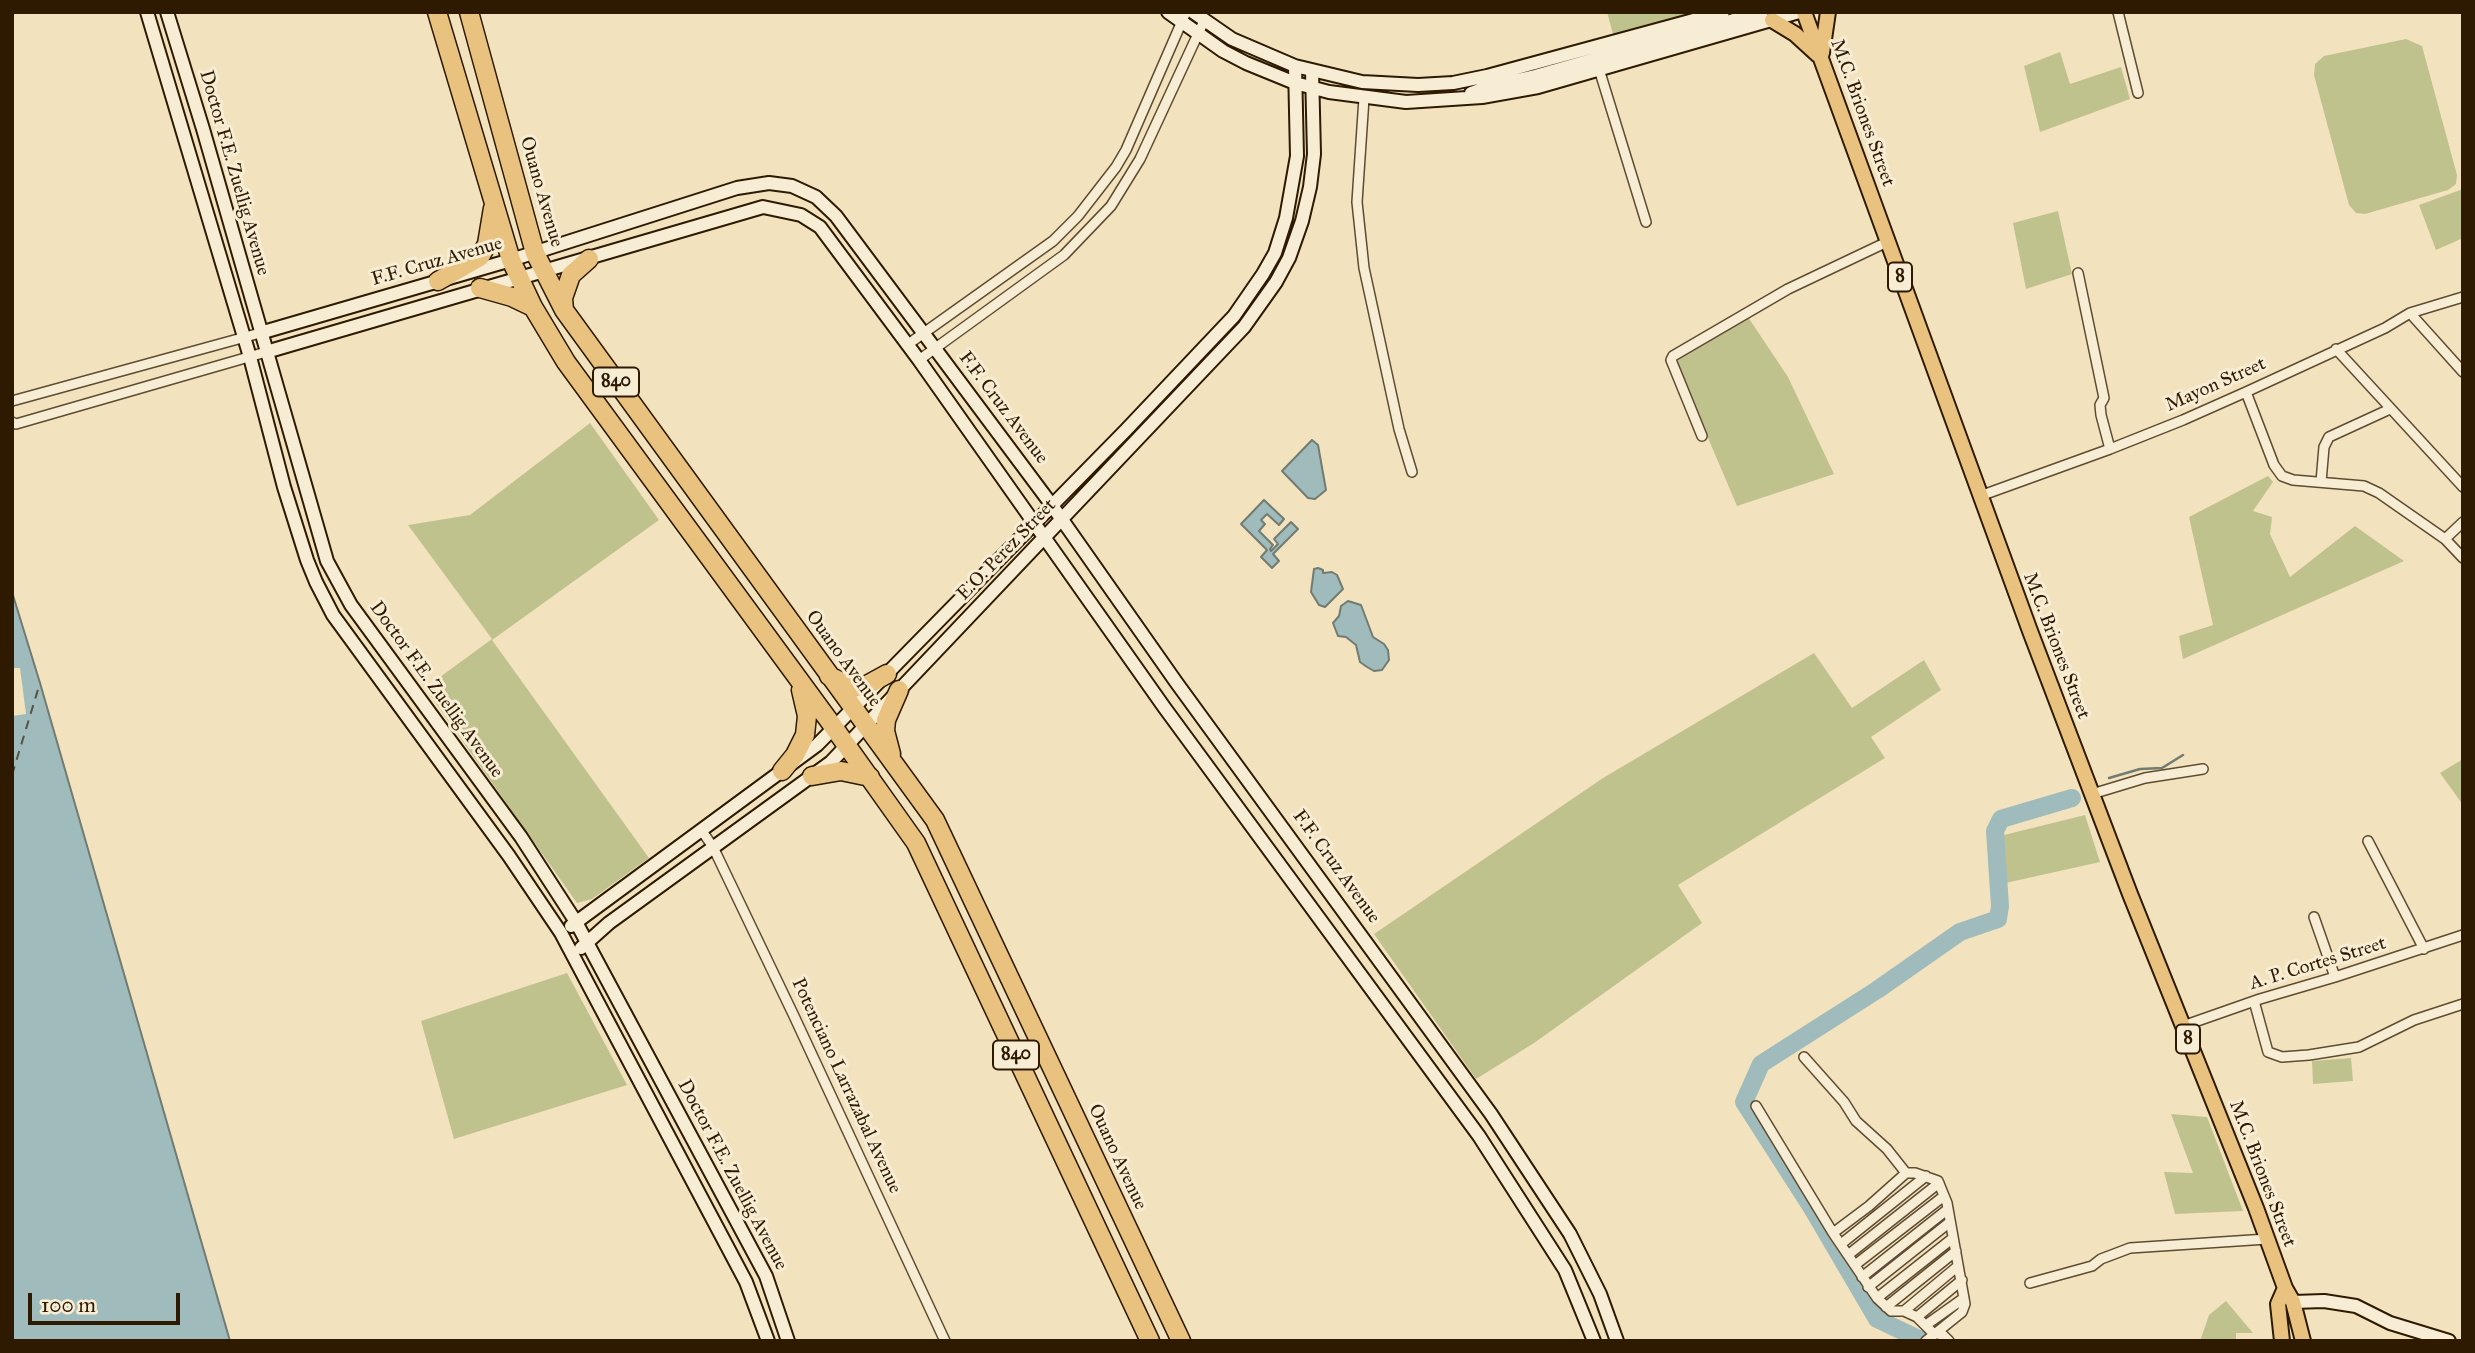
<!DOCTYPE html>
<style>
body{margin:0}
#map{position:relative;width:2475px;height:1353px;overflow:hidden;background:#f2e3be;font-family:"IM FELL Great Primer",serif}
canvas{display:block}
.frame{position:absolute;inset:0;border:14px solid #2e1a01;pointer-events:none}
.scale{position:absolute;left:28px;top:1293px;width:152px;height:32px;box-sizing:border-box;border:4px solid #2e1a01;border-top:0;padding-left:9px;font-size:21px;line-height:24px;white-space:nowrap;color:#2e1a01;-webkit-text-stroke:5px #f7edd5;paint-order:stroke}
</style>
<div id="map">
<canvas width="2475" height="1353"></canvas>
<div class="frame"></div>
<div class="scale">100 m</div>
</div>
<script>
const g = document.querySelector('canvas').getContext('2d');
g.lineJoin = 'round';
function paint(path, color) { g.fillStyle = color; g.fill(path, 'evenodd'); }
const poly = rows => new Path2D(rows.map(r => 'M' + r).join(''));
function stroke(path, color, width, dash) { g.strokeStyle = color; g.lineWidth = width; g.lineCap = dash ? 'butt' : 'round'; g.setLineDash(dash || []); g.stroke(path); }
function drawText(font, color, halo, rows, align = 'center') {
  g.font = font + ' "IM FELL Great Primer",serif'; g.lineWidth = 6; g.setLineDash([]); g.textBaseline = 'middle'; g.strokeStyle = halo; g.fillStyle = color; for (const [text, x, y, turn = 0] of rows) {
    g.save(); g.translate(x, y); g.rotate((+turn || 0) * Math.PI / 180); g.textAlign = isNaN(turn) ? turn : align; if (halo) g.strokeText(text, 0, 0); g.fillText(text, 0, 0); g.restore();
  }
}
const green = poly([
 [1607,12,1699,12,1614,38],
 [2406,39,2422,46,2457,175,2456,184,2448,190,2365,214,2356,213,2349,205,2314,75,2315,64,2324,56],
 [2060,52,2070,84,2121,67,2130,99,2040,132,2024,66],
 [2463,189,2463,238,2436,250,2419,205],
 [2058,211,2072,274,2026,289,2013,223],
 [1748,317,1788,377,1834,474,1737,506,1677,365,1679,355],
 [590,423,659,520,492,640,649,858,592,899,577,903,425,688,492,639,408,525,470,515],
 [2268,476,2273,482,2253,511,2272,517,2270,534,2290,577,2355,526,2404,561,2183,659,2179,636,2213,625,2189,517],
 [1814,653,1852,708,1924,660,1941,690,1871,737,1885,758,1678,885,1702,923,1534,1043,1476,1079,1374,934,1603,778],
 [2463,759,2463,805,2440,773],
 [2085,815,2100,862,2001,884,2000,836],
 [567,973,627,1085,454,1139,421,1021],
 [2351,1058,2353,1081,2313,1084,2312,1061],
 [2171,1114,2207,1117,2243,1211,2175,1214,2164,1172,2193,1173],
 [2226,1301,2253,1333,2236,1333,2236,1341,2200,1341,2209,1315]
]);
const water = poly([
 [1312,440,1318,445,1326,490,1315,499,1308,498,1282,471,1312,440],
 [1264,500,1284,519,1279,525,1267,514,1261,520,1265,524,1259,531,1273,545,1270,549,1271,551,1278,544,1274,539,1291,522,1298,529,1273,554,1279,561,1272,568,1261,557,1267,550,1241,524,1264,500],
 [1318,568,1323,570,1323,573,1332,572,1337,575,1343,589,1325,607,1319,605,1311,592,1314,569,1318,568],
 [12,592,40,683,230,1341,12,1341,12,592],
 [1348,601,1361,605,1373,637,1384,644,1388,650,1389,660,1382,670,1374,671,1367,667,1360,662,1356,645,1346,637,1338,636,1333,623,1339,616,1341,606,1348,601]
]);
const pier = poly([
 [12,668,20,668,26,714,12,716]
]);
const stream = poly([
 [2109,778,2140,769,2162,768,2183,755]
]);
const river = poly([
 [1923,1341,1877,1319,1812,1208,1744,1102,1761,1064,1877,990,1960,932,1998,919,2000,906,1995,831,2001,819,2072,798]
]);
const ferry = poly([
 [12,775,40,683]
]);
const street = poly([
 [2118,12,2138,93],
 [1599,69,1646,222],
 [1364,98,1357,202,1364,268,1399,429,1412,472],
 [2078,273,2104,398,2100,405,2101,415,2110,449],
 [2410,313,2463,372],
 [907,345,1053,241,1078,216,1116,167,1126,150,1186,12],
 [2336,349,2463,487],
 [919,360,1064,255,1111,206,1140,159,1204,21],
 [2246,392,2274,465,2282,476,2293,480,2364,486,2379,493,2445,539,2463,558],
 [12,401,260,333],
 [12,422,16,424,266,352],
 [1702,436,1671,360,1673,356,1788,289,1887,242],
 [2321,482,2324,447,2329,437,2390,409],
 [1980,496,2110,449,2183,420,2246,392,2385,328,2410,313,2463,297],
 [2445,539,2463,522],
 [2092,794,2145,778,2203,769],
 [702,831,713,847,794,1016,945,1341],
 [2368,841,2424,949],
 [2314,917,2335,977],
 [2254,1001,2268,1052,2282,1057,2309,1055,2359,1047,2414,1020,2463,1004],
 [2183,1026,2260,999,2335,977,2463,935],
 [1804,1057,1844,1102,1856,1121,1887,1149,1906,1173],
 [1756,1106,1833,1233,1877,1298,1891,1311,1904,1311,1917,1317,1933,1333,1943,1335,1949,1341],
 [1833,1233,1869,1206,1906,1173,1915,1173,1938,1181,1947,1203,1965,1304,1962,1312,1926,1341],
 [1841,1244,1926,1176],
 [1848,1255,1939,1183],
 [1855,1265,1944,1196],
 [1862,1277,1948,1209],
 [2030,1283,2092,1266,2101,1259,2130,1248,2267,1239],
 [1868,1287,1950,1222],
 [1877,1298,1953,1238],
 [1886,1307,1956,1251],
 [1904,1311,1958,1266],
 [1917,1317,1962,1280],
 [1926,1325,1964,1298]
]);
const secondary = poly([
 [147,12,250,357,284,487,307,560,316,582,333,615,509,856,561,933,746,1282,768,1341],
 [167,12,203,129,327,561,351,605,521,837,576,922,766,1276,788,1341],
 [1168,12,1223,51,1246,63,1295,83,1329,92,1406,102,1482,97,1538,87,1799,12],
 [1193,12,1232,39,1295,66,1362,82,1418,85,1453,83,1487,76,1723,12],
 [1471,93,1487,87,1535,76,1762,12],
 [260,333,511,260,737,188,769,183,792,186,816,197,836,216,1051,504,1176,682,1491,1114,1570,1234,1600,1294,1617,1341],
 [266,352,763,207,801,215,820,227,919,360,1164,707,1479,1136,1565,1270,1594,1341],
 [571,926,817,745,1126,430,1234,316,1263,274,1275,253,1286,218,1297,156,1295,66],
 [581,948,609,923,831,762,1244,327,1276,282,1289,258,1302,221,1310,187,1314,154,1312,71],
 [2293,1302,2324,1301,2356,1306,2390,1323,2449,1341]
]);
const primary = poly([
 [1804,12,2030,631,2130,894,2256,1208,2285,1288,2293,1302,2303,1341],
 [1772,20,1795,34,1818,55],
 [1822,53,1828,12],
 [2282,1341,2278,1304,2285,1288]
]);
const highway = poly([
 [437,12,511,260,533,307,566,362,830,722,916,843,1150,1341],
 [469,12,535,253,564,310,935,820,1181,1341],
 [438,281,480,257,487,244,493,208],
 [480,288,512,297,533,307],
 [564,310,563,298,571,275,589,259],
 [829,676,846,684,858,687,867,685,887,674],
 [891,754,885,731,886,720,899,690],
 [782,771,795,755,805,735,807,716,801,690],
 [812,776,841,771,870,777]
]);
const shields = [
 [1900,277,24],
 [616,382,46],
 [2188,1039,24],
 [1016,1055,46]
];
const shieldNames = [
 ["8",1900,277],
 ["840",616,382],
 ["8",2188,1039],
 ["840",1016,1055]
];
const streetNames = [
 ["M.C. Briones Street",1862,113,70],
 ["Doctor F.E. Zuellig Avenue",234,173,74],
 ["Ouano Avenue",541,192,74],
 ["F.F. Cruz Avenue",437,262,-16],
 ["Mayon Street",2216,385,-24],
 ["F.F. Cruz Avenue",1003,408,53],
 ["E.O. Perez Street",1007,550,-46],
 ["M.C. Briones Street",2056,646,69],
 ["Ouano Avenue",843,659,54],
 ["Doctor F.E. Zuellig Avenue",436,690,54],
 ["F.F. Cruz Avenue",1336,867,54],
 ["A. P. Cortes Street",2318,964,-17],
 ["Potenciano Larrazabal Avenue",846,1086,65],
 ["Ouano Avenue",1117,1157,65],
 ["M.C. Briones Street",2262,1174,69],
 ["Doctor F.E. Zuellig Avenue",732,1175,62]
];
paint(green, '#c0c28e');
paint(water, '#a0bbbc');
stroke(water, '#727b71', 2);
paint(pier, '#f2e3be');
stroke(stream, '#727b71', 2.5);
stroke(river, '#a0bbbc', 18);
stroke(ferry, '#565242', 2, [9, 7]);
stroke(street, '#5f4c30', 12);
stroke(secondary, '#2e1a01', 16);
stroke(primary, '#2e1a01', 18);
stroke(highway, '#2e1a01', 21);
stroke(street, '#f7edd5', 9);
stroke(secondary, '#f7edd5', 12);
stroke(primary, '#e9c27f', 14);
stroke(highway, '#e9c27f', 18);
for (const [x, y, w] of shields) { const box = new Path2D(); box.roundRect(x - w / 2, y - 14.5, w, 29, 5); g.fillStyle = '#f7edd5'; g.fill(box); stroke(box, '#2e1a01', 2); }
drawText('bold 18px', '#2e1a01', null, shieldNames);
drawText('19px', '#2e1a01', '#f7edd5', streetNames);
</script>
